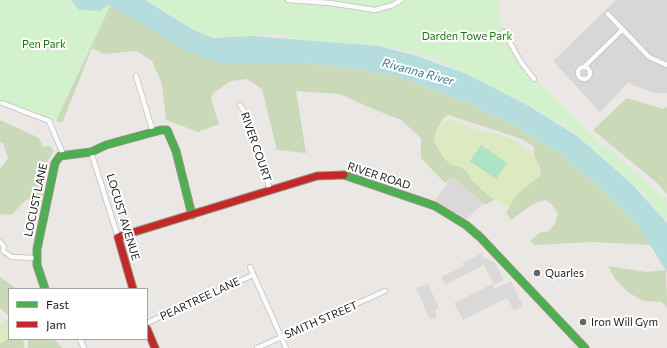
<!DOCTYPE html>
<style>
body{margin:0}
#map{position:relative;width:667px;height:348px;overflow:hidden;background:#eae7e4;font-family:Commissioner,sans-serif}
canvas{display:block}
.legend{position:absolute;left:8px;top:288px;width:140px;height:52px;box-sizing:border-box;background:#fff;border:1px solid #a4a4a4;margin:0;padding:5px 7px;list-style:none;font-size:12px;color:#1c1c1c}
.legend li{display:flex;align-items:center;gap:8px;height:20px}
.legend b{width:20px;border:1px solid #a4a4a4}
</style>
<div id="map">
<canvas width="667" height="348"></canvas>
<ul class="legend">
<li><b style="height:5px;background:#4caf50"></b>Fast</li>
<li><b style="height:5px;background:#c62828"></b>Jam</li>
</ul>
</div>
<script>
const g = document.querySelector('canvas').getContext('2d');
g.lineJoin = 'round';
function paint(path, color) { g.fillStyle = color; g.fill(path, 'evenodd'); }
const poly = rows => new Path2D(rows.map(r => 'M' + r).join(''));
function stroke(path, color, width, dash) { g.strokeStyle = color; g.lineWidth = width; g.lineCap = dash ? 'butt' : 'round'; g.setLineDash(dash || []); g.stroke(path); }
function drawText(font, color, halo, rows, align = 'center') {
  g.font = font + ' Commissioner,sans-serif'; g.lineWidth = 4; g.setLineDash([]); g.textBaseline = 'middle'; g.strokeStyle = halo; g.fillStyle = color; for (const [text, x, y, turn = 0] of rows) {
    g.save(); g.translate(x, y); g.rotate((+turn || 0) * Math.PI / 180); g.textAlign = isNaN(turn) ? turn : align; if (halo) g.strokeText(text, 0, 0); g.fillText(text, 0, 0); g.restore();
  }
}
const residential = poly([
 [616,0,667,0,667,93,654,93,628,83,600,112,553,61]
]);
const grass = poly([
 [449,119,476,130,499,134,518,142,534,155,541,170,540,176,516,195,510,207,494,200,472,181,468,173,461,167,451,165,444,158,434,142,436,131],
 [6,320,9,322,9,338,0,344,0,324]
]);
const forest = poly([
 [0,0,109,5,131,17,301,63,336,66,400,77,461,100,516,126,559,153,603,190,637,224,651,245,593,242,534,245,530,241,539,233,549,231,555,224,558,214,552,204,545,200,533,204,511,220,506,213,516,195,540,176,541,170,534,155,534,147,522,139,448,115,442,120,436,131,434,142,444,158,451,165,461,167,468,173,472,181,494,200,485,205,452,177,445,183,421,158,421,138,401,120,366,106,340,94,296,91,306,153,277,150,262,89,247,79,231,81,213,93,211,99,219,124,198,132,166,120,162,84,152,61,137,51,103,54,92,48,62,123,0,102],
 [627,98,663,109,667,107,667,194,656,182,593,130],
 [0,120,39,138,43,147,50,146,54,151,47,162,42,202,27,199,11,215,0,214,0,169,8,158,3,143,0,142],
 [608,266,646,272,666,270,667,308,662,302,644,301,629,293,615,279],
 [0,277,17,289,9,289,9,316,0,308],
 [9,338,23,339,24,348,0,348,0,344],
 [28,339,54,339,62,348,28,348]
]);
const park = poly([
 [0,0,113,0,56,121,0,102],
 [144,0,501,0,498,10,500,20,519,58,530,73,599,142,638,174,661,195,667,202,667,216,664,219,641,191,572,131,530,106,434,59,408,51,379,46,302,40,279,34,213,38,198,30,189,28,167,12,152,6]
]);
const pitch = poly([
 [481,145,507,163,496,179,470,161]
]);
const parking = poly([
 [452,177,483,204,466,219,435,200],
 [482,253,483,257,495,263,504,280,494,285,484,265,445,285,441,277,464,266,462,263],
 [511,281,523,306,514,311,507,298,463,320,454,303,492,284,495,289],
 [428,284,439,308,436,309,436,317,430,319,416,288]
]);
const water = poly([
 [71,0,145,0,192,29,213,38,252,36,379,46,417,56,466,74,527,105,577,136,632,184,667,223,667,272,637,224,603,190,559,153,516,126,461,100,400,77,336,66,301,63,219,63,185,50,109,5,99,11,79,10]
]);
const street = poly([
 [288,0,330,3,375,10,393,5,401,0],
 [608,14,649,57,667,65],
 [504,32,521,62,534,79],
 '578 73a6 6 0 1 1 12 0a6 6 0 1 1-12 0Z',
 [584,67,622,30],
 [136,76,153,132],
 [2,103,49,121,63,154],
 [240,105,248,117,270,190],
 [91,152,118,237],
 [0,242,4,246,3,251],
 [3,251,12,257,36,258],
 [250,267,286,348],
 [147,323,253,275],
 [80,339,84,348],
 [257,348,385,291]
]);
const fast = poly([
 [344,175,435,206,466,225,480,237,585,348],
 [45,289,37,265,37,249,55,163,60,156,91,152,106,145,161,130,167,130,176,151,192,215]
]);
const jam = poly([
 [133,289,118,237,317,176,344,175],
 [147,329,155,348]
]);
const markers = [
 [537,273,4,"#646362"],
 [583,322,4,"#646362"]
];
const parkNames = [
 ["Darden Towe Park",467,36],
 ["Pen Park",44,44]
];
const streetNames = [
 ["RIVER COURT",256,147,71],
 ["RIVER ROAD",379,176,18],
 ["LOCUST LANE",36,200,-78],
 ["LOCUST AVENUE",123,217,73],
 ["PEARTREE LANE",200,299,-25],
 ["SMITH STREET",321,320,-23]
];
const poiNames = [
 ["Quarles",545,273],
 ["Iron Will Gym",591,322]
];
const waterNames = [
 ["Rivanna River",418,72,15]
];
paint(residential, '#d9d7d6');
paint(grass, '#dde9c1');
paint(forest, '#cad9b8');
paint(park, '#d3f1cd');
paint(pitch, '#aee3c3');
paint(parking, '#dad9d8');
paint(water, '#b6ddde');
stroke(street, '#c1c0bf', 6);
stroke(fast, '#94927c', 9);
stroke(jam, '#94927c', 9);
stroke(street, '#fcfbfb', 4.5);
stroke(fast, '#4caf50', 7);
stroke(jam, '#c62828', 7);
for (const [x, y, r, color] of markers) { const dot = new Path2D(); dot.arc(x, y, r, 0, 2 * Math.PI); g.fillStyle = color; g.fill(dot); stroke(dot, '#fff', 1.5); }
drawText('11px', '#137a09', '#fff', parkNames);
drawText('11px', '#1c1c1c', '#fff', streetNames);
drawText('11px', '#1c1c1c', '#fff', poiNames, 'left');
drawText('italic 12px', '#3f7995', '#fff', waterNames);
</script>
